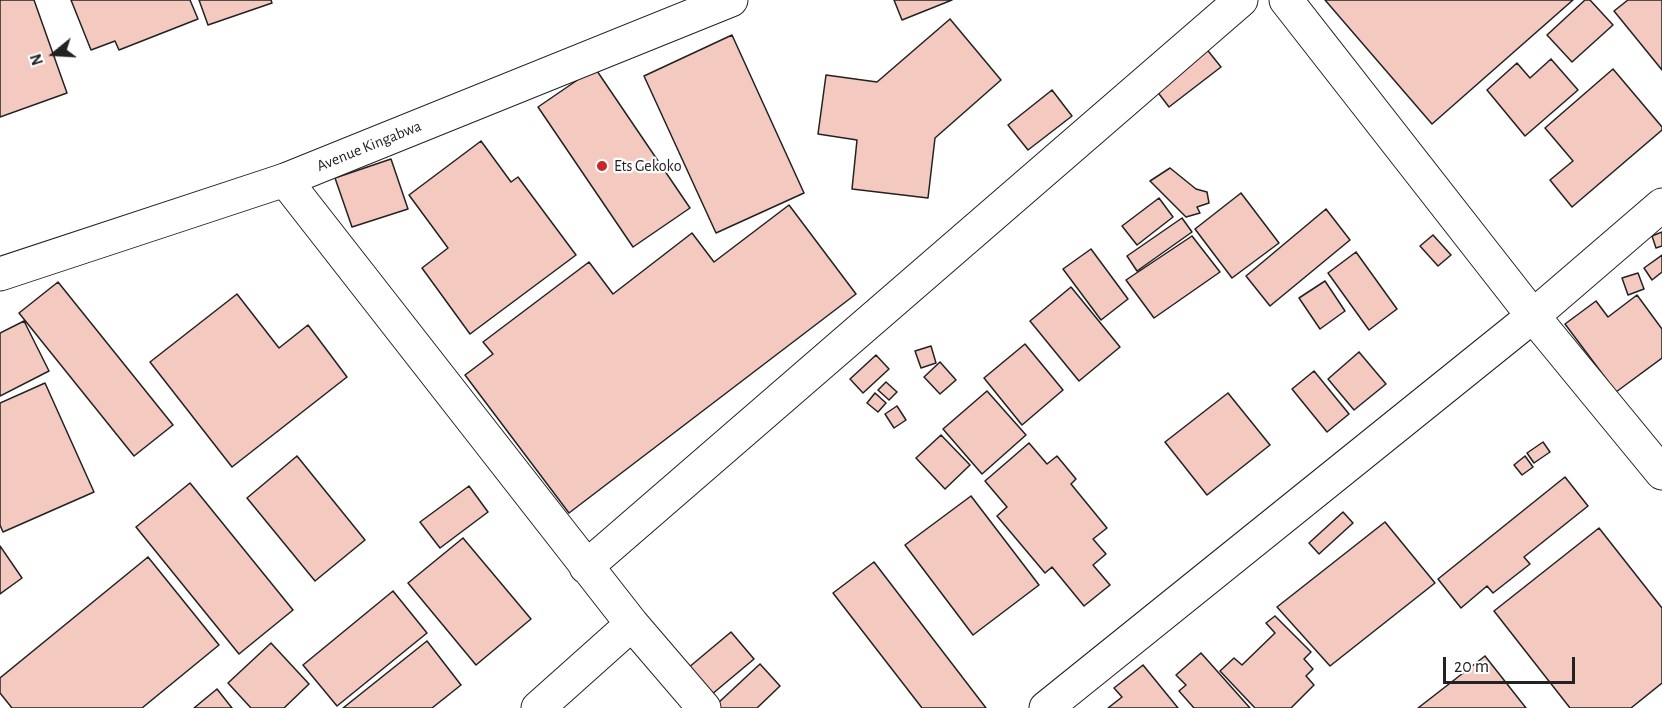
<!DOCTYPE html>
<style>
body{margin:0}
#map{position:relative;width:1662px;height:708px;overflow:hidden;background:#fff;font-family:"Alegreya Sans",sans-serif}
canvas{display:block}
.north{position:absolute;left:24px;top:24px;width:60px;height:60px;-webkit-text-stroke:4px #fff;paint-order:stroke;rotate:252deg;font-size:16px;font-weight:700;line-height:24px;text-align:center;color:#222}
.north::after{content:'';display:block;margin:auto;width:21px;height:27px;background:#222;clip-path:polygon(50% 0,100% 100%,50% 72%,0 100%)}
.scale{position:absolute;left:1443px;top:657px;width:132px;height:27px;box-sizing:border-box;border:3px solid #222;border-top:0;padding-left:8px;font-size:18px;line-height:21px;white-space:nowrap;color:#222;-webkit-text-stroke:4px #fff;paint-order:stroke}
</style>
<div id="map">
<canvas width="1662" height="708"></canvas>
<div class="north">N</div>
<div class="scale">20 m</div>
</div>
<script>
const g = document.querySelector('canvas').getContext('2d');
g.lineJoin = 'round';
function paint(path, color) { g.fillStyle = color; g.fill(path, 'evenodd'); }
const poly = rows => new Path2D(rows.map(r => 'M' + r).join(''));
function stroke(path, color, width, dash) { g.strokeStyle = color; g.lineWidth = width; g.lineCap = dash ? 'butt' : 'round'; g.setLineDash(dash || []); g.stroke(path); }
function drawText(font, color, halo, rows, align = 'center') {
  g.font = font + ' "Alegreya Sans",sans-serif'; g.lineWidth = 4.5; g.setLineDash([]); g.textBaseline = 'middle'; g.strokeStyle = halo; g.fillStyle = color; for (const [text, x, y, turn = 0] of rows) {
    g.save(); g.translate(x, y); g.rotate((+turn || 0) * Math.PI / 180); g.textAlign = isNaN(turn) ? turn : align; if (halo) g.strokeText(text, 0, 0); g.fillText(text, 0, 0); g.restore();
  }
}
const building = poly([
 [0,0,34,0,67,93,0,117,0,0],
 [71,0,190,0,198,19,119,50,115,41,91,50,71,0],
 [199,0,271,0,272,3,208,25,199,0],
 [894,0,952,0,902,20,894,0],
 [1325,0,1573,0,1432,124,1325,0],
 [1585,0,1590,0,1613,25,1572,62,1547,35,1585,0],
 [1628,0,1662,0,1662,70,1614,11,1628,0],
 [950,19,1001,80,935,138,928,198,852,189,857,140,818,134,826,75,877,82,950,19],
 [732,35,804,193,716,233,644,76,732,35],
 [1201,42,1221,67,1169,107,1150,82,1201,42],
 [1551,59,1578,90,1525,136,1487,90,1517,63,1530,78,1551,59],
 [595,68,690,208,633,247,538,107,595,68],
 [1613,69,1662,127,1662,130,1572,207,1550,180,1573,161,1545,128,1613,69],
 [1052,90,1072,116,1028,150,1008,125,1052,90],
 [481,141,511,182,518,177,576,255,470,334,422,268,448,248,409,195,481,141],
 [391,159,408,209,352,227,335,178,391,159],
 [1170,168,1196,189,1207,192,1209,203,1197,207,1200,213,1186,217,1150,181,1170,168],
 [1241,193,1279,243,1232,278,1195,229,1241,193],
 [1159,198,1173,217,1137,245,1122,226,1159,198],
 [789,205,856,294,569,513,465,375,493,354,483,342,589,262,613,294,692,233,714,262,789,205],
 [1326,209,1350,240,1270,306,1246,276,1326,209],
 [1182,218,1192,232,1137,271,1127,256,1182,218],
 [1662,232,1662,246,1656,248,1652,236,1662,232],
 [1433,235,1451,255,1438,266,1420,246,1433,235],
 [1192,236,1220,272,1154,318,1126,280,1192,236],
 [1091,249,1128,299,1101,320,1063,269,1091,249],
 [1356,252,1397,309,1369,330,1328,273,1356,252],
 [1662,255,1662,272,1652,280,1644,268,1662,255],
 [1638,273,1644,289,1628,295,1622,278,1638,273],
 [1325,281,1345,311,1320,329,1299,298,1325,281],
 [58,282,173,425,134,456,19,313,58,282],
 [1071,287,1120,347,1079,381,1030,321,1071,287],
 [237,294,279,348,308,325,347,377,232,467,150,362,237,294],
 [1637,295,1662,329,1662,358,1616,392,1565,324,1596,301,1608,317,1637,295],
 [24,321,49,371,0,396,0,333,24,321],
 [1025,344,1063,390,1022,425,984,378,1025,344],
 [931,346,936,363,921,368,915,351,931,346],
 [1359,352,1386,384,1354,410,1328,379,1359,352],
 [876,355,889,369,863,393,850,379,876,355],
 [940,362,956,380,940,394,924,377,940,362],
 [1314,371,1349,414,1327,432,1292,389,1314,371],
 [886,382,897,392,889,400,878,390,886,382],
 [45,383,94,492,3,532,0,525,0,403,45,383],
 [987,391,1026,435,982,474,943,429,987,391],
 [875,393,886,403,878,412,867,403,875,393],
 [1228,393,1270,445,1207,495,1165,442,1228,393],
 [897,406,906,420,894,428,885,414,897,406],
 [941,435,970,465,945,489,916,458,941,435],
 [1543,442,1550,452,1534,463,1527,453,1543,442],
 [1029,443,1047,464,1057,456,1076,479,1071,484,1107,528,1093,539,1106,554,1093,565,1110,585,1084,606,1052,567,1045,573,997,516,1007,507,985,481,1029,443],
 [297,456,365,540,315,581,247,498,297,456],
 [1525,456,1533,467,1522,475,1514,465,1525,456],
 [1565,477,1588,506,1524,557,1530,564,1493,593,1487,586,1461,608,1438,579,1565,477],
 [190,483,293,610,239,654,136,527,190,483],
 [469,486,488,512,440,548,420,522,469,486],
 [971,496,1039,585,973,635,905,545,971,496],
 [1343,512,1353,523,1319,554,1309,543,1343,512],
 [1385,522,1435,583,1330,666,1277,607,1385,522],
 [1599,528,1662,608,1662,683,1631,708,1570,708,1494,611,1599,528],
 [463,538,531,619,476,665,408,583,463,538],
 [0,546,22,578,0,594,0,546],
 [148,557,219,645,142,708,12,708,0,693,0,678,148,557],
 [874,562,986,708,922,708,833,593,874,562],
 [393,591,427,633,337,706,303,665,393,591],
 [1275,616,1311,652,1304,659,1313,669,1306,676,1314,685,1291,708,1255,708,1220,671,1234,658,1242,665,1275,633,1266,623,1275,616],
 [731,632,754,659,711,695,688,668,731,632],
 [427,641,461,685,432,708,343,708,427,641],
 [271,643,309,684,284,708,251,708,228,683,271,643],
 [1201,653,1250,708,1194,708,1179,691,1186,685,1176,675,1201,653],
 [1485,656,1526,708,1418,708,1485,656],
 [760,664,780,686,757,708,720,708,717,704,760,664],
 [1143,665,1178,708,1108,708,1122,697,1114,688,1143,665],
 [217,689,232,708,194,708,217,689]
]);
const street = poly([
 [1286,0,1533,316,1662,473],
 [285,180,632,624,704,708],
 [586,567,1241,0],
 [538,708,632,624],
 [1046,708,1533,316,1662,205]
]);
const secondary = poly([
 [0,274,285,180,731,0]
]);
const markers = [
 [602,166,6,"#c62828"]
];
const streetNames = [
 ["Avenue Kingabwa",369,146,-22]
];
const poiNames = [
 ["Ets Gekoko",614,166]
];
paint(building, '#f3c9c0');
stroke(building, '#222', 1.5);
stroke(street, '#222', 35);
stroke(secondary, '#222', 35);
stroke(street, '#fff', 33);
stroke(secondary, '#fff', 33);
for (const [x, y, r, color] of markers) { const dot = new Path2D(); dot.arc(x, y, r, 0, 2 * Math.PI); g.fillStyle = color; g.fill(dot); stroke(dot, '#fff', 2); }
drawText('16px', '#222', '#fff', streetNames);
drawText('16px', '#222', '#fff', poiNames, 'left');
</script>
